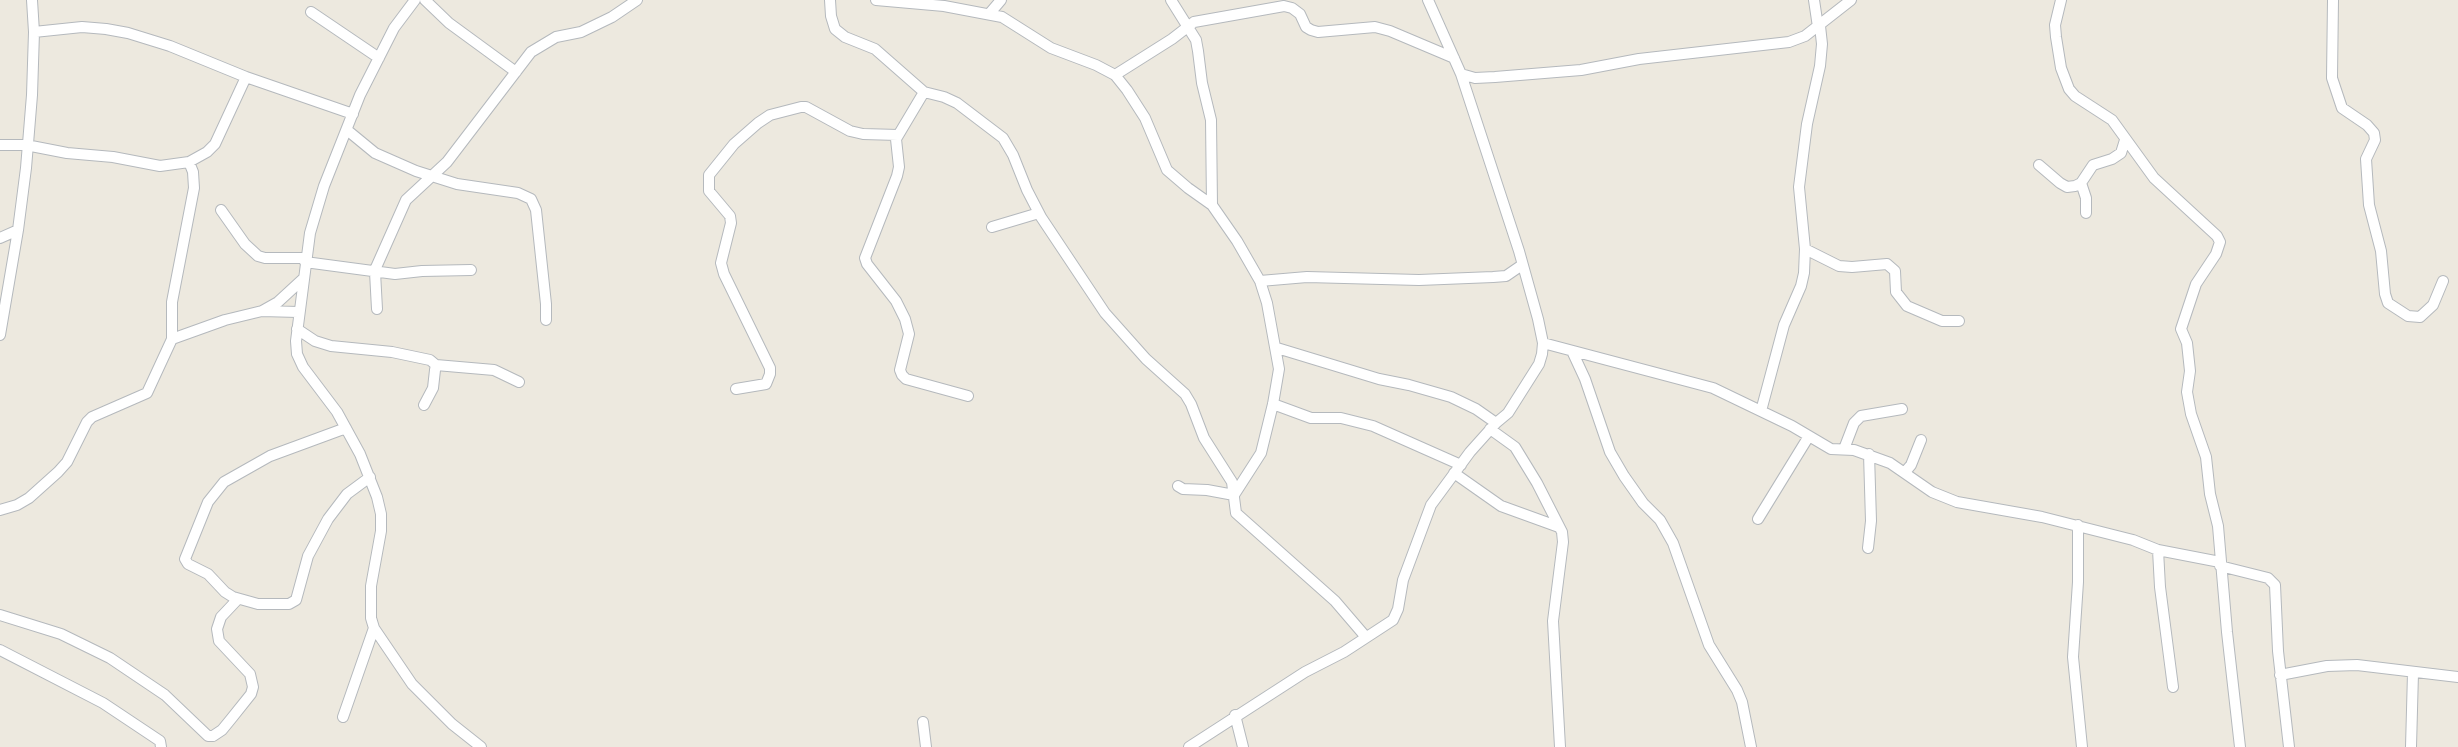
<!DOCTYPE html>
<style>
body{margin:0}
canvas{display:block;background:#ede9df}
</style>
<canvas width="2458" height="747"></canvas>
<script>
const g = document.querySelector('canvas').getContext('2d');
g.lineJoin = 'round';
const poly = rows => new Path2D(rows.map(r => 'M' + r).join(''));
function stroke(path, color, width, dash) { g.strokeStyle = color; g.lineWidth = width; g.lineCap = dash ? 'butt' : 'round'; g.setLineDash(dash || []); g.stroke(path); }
const minor = poly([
 [415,0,394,28,360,95,324,186,310,233,296,341,297,354,303,367,337,412,360,454,377,497,381,514,381,531,371,586,371,618,374,628,412,684,452,724,481,747],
 [425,0,449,23,516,72],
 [830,0,831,16,835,29,845,37,875,49,924,92,944,97,957,103,1003,138,1013,155,1027,190,1041,217,1105,313,1146,359,1185,394,1191,404,1204,438,1232,482,1236,513,1335,601,1365,636],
 [876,0,944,6,1002,17,1051,48,1096,65,1115,75,1127,90,1145,118,1167,170,1188,188,1212,205,1237,241,1260,281,1267,303,1279,369,1273,404,1261,453,1234,495,1207,490,1183,489,1178,486],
 [1171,0,1196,40,1198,51,1202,83,1211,120,1212,205],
 [1814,0,1818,27],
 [2061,0,2055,25,2056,37,2061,68,2069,89,2075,96,2112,120,2154,178,2217,236,2220,242,2216,254,2196,284,2181,329,2187,343,2190,371,2187,392,2191,414,2206,457,2210,494,2218,526,2227,632,2240,747],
 [2333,0,2332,78,2342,108,2367,125,2374,133,2375,140,2366,159,2369,205,2381,251,2385,294,2388,303,2408,316,2420,317,2433,305,2443,281],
 [311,12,379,58],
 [990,13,1001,0],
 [34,32,82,27,106,29,128,33,170,46,246,77,353,114],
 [1461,74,1475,78,1495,77,1581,70,1639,59,1789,42,1805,36,1851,0],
 [1115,75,1172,39,1194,22,1284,6,1292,8,1300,14,1306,27,1311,30,1318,32,1375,27,1390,31,1454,58],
 [924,92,896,139,899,167,897,176,865,258,867,264,896,301,905,319,909,334,900,370,902,375,906,379,968,396],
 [347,130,375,153,416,171,457,184,518,193,531,199,536,210,546,304,546,320],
 [0,145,26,145,67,153,113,157,160,166,189,162,207,152,215,144,246,77],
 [2039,165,2060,183,2067,187,2075,186,2081,183,2093,165,2112,159,2121,153,2125,140],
 [2081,183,2086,198,2086,213],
 [221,210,245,244,258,256,265,258,306,258],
 [992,227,1039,213],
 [0,238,18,230],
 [1805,249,1839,266,1852,267,1887,264,1895,271,1896,292,1907,306,1942,321,1959,321],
 [305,262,395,274,422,271,471,270],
 [374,272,406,200,447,162,531,52,556,37,581,32,612,17,637,0],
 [375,272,377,309],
 [1260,281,1307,277,1419,280,1493,277,1506,276,1522,265],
 [262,311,298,312],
 [297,329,315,341,331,346,392,352,430,360,436,365,435,370,433,388,424,405],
 [0,335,18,230,26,168,32,95,34,32,32,0],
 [172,339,172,302,194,188,193,172,189,162],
 [1543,343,1713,388,1792,426,1831,449,1854,450,1890,463,1932,492,1957,502,2042,517,2133,540,2158,550,2220,562],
 [1277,348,1379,379,1409,385,1451,397,1476,409,1496,423],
 [1572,351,1585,379,1610,452,1624,476,1643,503,1660,520,1673,543,1709,645,1737,690,1742,702,1751,747],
 [436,365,494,370,519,382],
 [736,389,766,384,770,374,770,368,724,274,721,263,731,223,730,216,709,191,709,175,734,144,758,123,770,115,801,107,806,107,850,131,863,134,898,135],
 [1273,404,1311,418,1341,418,1373,426,1461,465],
 [1761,411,1784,325,1801,286,1804,273,1805,249,1799,187,1807,124,1820,66,1822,44,1820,26],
 [346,428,270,456,224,482,208,502,185,559,188,564,208,574,225,592,233,597,258,604,289,604,296,600,308,556,328,519,347,494,370,477],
 [1490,429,1515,447,1537,483,1562,532,1563,542,1553,621,1560,747],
 [1844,449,1854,423,1861,416,1902,409],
 [1905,472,1911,465,1921,440],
 [1454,473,1501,506,1559,527],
 [0,510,17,505,29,498,58,472,67,462,87,422,92,417,147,393,172,339,225,320,262,311,278,302,303,279],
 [1758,519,1809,436],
 [2078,525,2078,582,2073,657,2082,747],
 [1868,548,1871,521,1869,454],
 [2158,550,2160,587,2173,687],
 [2220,566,2268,578,2275,585,2278,651,2289,747],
 [0,615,61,634,110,658,165,695,208,736,213,736,222,730,231,719,251,694,253,687,250,674,219,641,217,629,221,617,238,599],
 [0,650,103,703,160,741,161,747],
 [2280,675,2327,666,2357,665,2458,677],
 [1235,715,1243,747],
 [343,717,374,628],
 [923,722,926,747],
 [1189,747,1305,672,1344,652,1393,620,1398,609,1403,580,1431,505,1470,452,1496,423,1508,413,1539,364,1542,354,1543,343,1538,319,1519,251,1461,74,1428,0],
 [2411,747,2413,673]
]);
stroke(minor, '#b5b9bd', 12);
stroke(minor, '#fff', 10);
</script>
